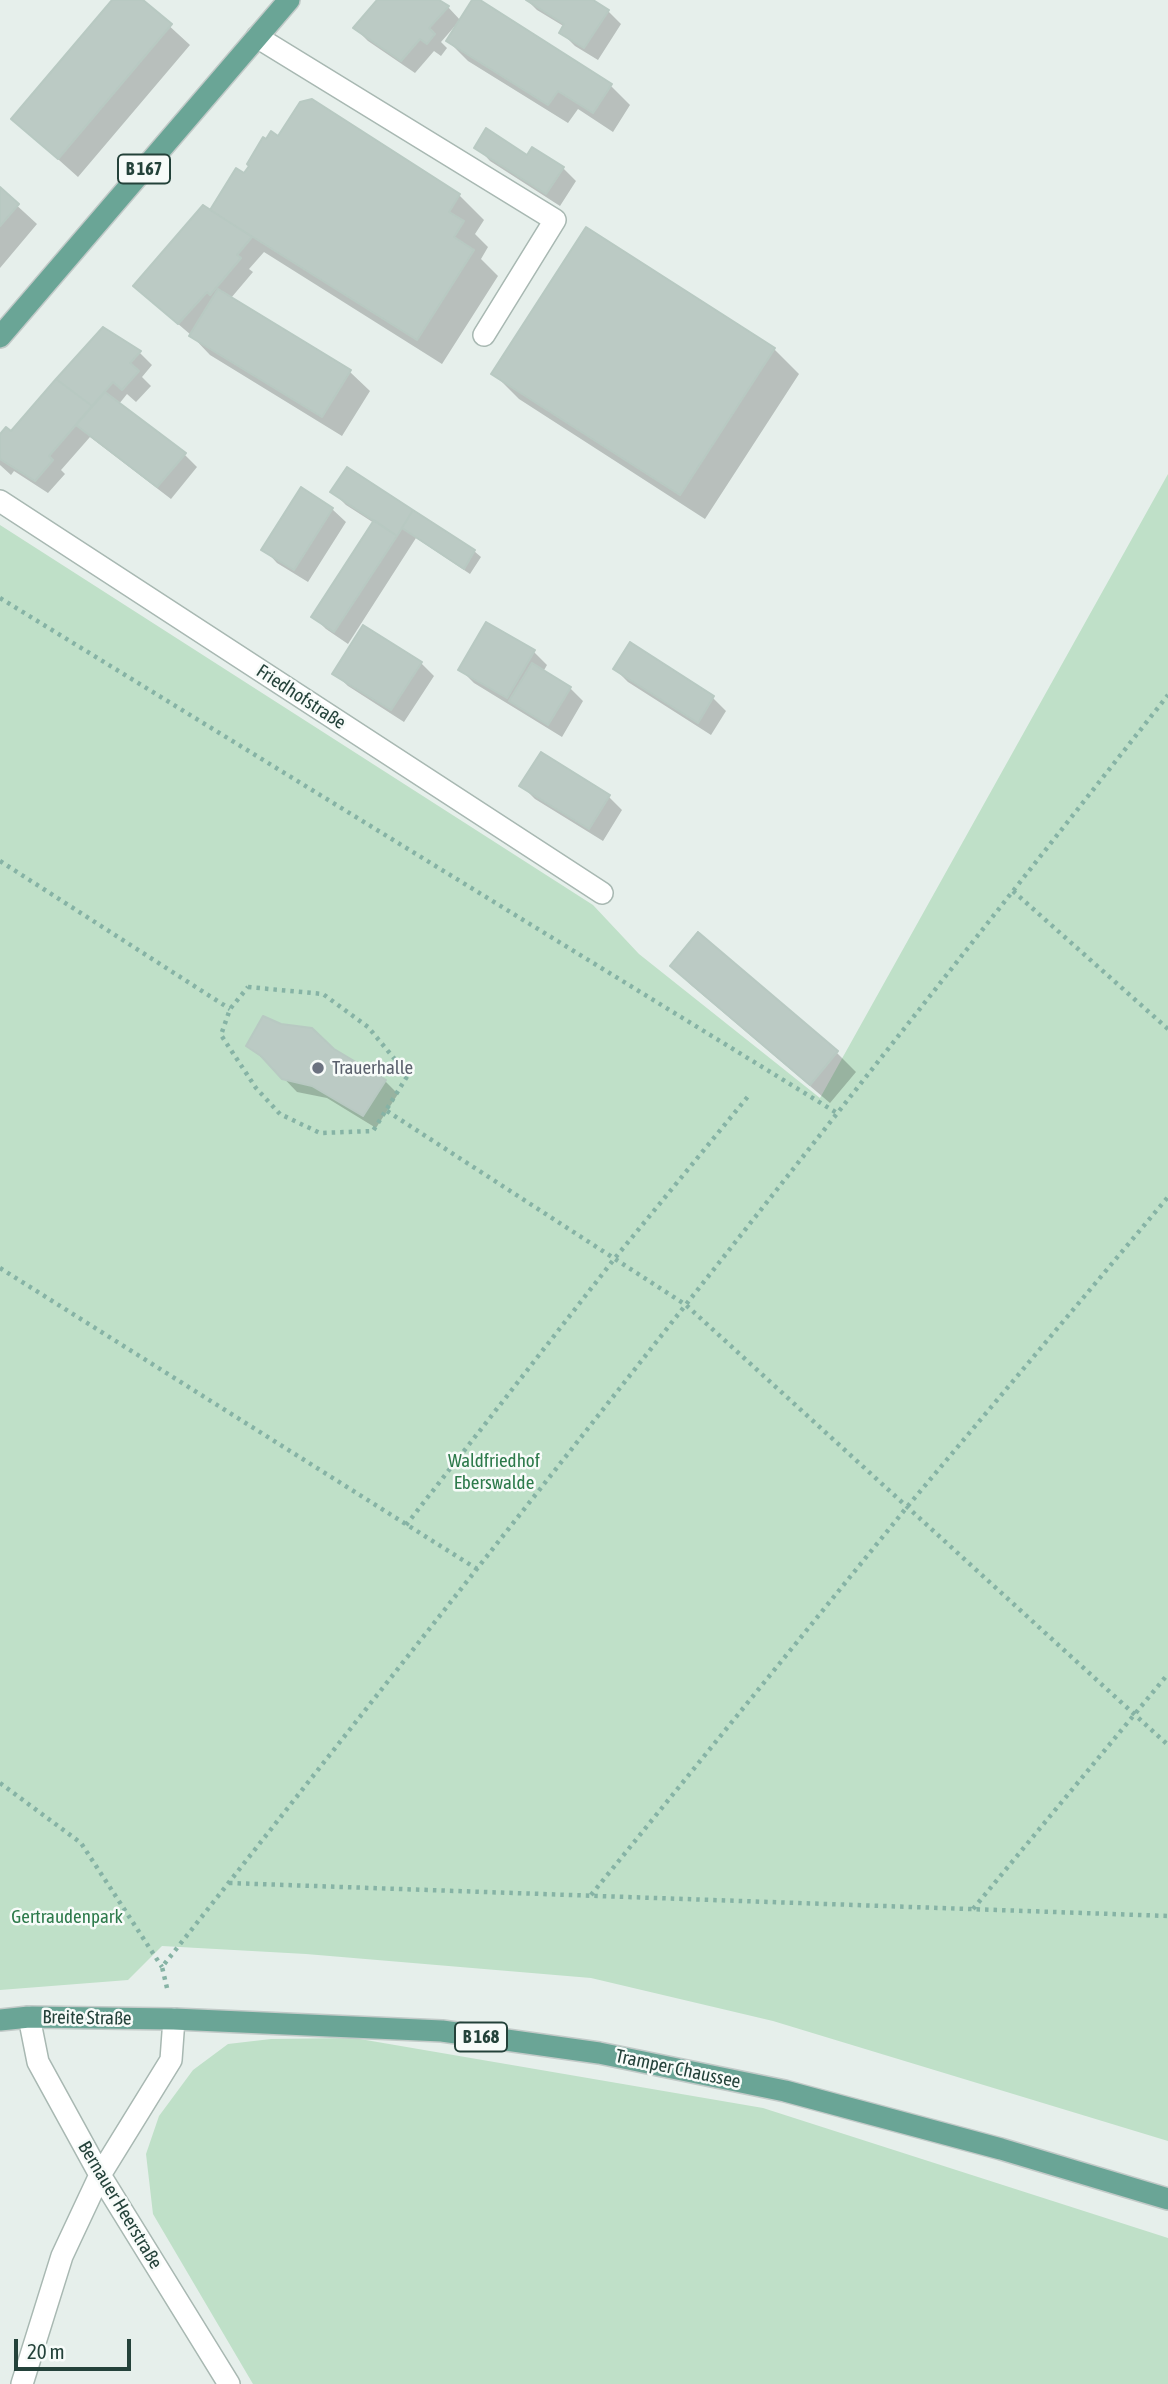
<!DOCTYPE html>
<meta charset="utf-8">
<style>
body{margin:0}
#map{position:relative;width:1168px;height:2384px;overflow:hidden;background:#e6efeb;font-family:"Asap Condensed",sans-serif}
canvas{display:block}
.scale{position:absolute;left:14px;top:2339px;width:117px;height:32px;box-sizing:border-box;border:4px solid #24423a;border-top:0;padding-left:9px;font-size:21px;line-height:24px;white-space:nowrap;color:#24423a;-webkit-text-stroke:5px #f7fbf9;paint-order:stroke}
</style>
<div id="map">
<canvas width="1168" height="2384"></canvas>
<div class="scale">20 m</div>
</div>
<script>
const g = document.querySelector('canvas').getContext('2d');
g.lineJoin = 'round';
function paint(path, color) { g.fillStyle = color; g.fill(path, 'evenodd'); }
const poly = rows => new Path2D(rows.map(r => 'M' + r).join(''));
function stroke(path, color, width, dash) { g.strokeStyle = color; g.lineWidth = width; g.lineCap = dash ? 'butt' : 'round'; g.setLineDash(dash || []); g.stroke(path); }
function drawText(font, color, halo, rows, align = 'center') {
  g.font = font + ' "Asap Condensed",sans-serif'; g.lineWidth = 5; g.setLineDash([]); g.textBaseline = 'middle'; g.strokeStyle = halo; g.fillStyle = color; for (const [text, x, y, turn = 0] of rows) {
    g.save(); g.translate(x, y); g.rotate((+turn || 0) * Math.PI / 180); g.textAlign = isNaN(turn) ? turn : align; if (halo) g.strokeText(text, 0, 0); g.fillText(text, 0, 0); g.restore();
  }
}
const green = poly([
 [1168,474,1168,2141,773,2021,591,1978,306,1954,162,1946,128,1980,0,1990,0,525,593,905,639,954,820,1098],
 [354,2038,763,2108,1168,2238,1168,2384,253,2384,153,2214,146,2154,159,2116,193,2070,228,2044,271,2039]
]);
const shadow = poly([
 [115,0,141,0,190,45,78,177,13,119],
 [379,0,436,0,448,7,461,21,474,0,477,0,611,86,630,105,613,132,578,109,568,123,468,61,448,41,456,29,454,27,441,42,447,48,441,56,434,51,415,73,368,41,355,28],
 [527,0,590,0,608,11,621,24,598,60,575,46,562,33,565,27,537,10],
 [312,101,459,195,484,220,475,234,488,247,481,259,498,276,442,364,264,252,249,269,253,272,231,298,350,372,370,391,342,436,210,355,191,335,149,299,211,213],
 [477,147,528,157,563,168,576,181,560,206,490,161],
 [0,190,37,224,0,268],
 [774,349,799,374,705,519,519,399,494,374],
 [139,352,152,365,142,377,151,386,136,402,127,394,119,404,184,454,197,467,171,499,90,437,61,470,65,474,48,493,14,471,11,475,0,465,0,436,11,434],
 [348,469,474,551,481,557,470,574,416,538,348,644,326,629,313,616,374,523,346,505,333,492],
 [301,490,332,509,346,522,308,582,277,563,264,549],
 [630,644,713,698,726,711,711,735,628,682,615,669],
 [534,652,547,665,543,672,570,688,583,701,562,737,474,683,461,670],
 [421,663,434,676,404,722,348,686,334,673],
 [541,754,609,797,622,810,603,841,535,799,522,786],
 [698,935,837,1053,856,1072,830,1103,691,985,672,966],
 [248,1046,332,1051,385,1081,398,1094,376,1128,327,1098,297,1092,273,1067]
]);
const building = poly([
 [112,0,143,0,172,24,58,159,11,119,112,0],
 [377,0,439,0,449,6,429,28,435,34,427,44,420,39,401,61,353,28,377,0],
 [472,0,480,0,612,84,593,113,558,91,548,105,446,41,472,0],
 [526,0,593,0,609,10,584,48,559,33,564,24,526,0],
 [312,99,460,194,449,212,464,221,454,237,474,250,417,340,210,210,236,168,244,173,249,166,247,164,263,137,266,139,271,131,278,136,300,102,312,99],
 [486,128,527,155,532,147,564,167,546,194,474,148,486,128],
 [0,187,19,204,0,226,0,187],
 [203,205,252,237,237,255,241,258,210,295,207,292,178,324,133,286,203,205],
 [586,227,775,348,680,495,491,374,586,227],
 [218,289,351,370,322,417,189,336,218,289],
 [103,327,141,351,130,363,139,371,122,390,113,382,92,406,56,379,103,327],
 [56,379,92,406,49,456,53,460,35,481,0,459,0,434,6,427,11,431,56,379],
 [105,392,186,453,157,487,76,425,105,392],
 [347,467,413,510,397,536,330,492,347,467],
 [301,487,333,508,294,570,261,550,301,487],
 [413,510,475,550,464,569,402,528,413,510],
 [374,520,397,536,334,632,311,617,374,520],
 [486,622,535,650,507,698,458,670,486,622],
 [363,625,422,662,391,710,332,674,363,625],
 [630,642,714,696,698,723,613,669,630,642],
 [532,663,571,687,548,725,509,701,532,663],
 [541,752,610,795,589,829,519,786,541,752],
 [698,932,838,1051,810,1085,670,966,698,932],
 [263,1016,281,1024,312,1028,334,1049,386,1080,363,1116,312,1086,282,1079,261,1056,246,1046,263,1016]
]);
const path = poly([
 [0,598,837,1113],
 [0,861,230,1009],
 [1013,891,1168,1029],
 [248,987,323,994,368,1027,408,1075,373,1131,320,1133,280,1114,256,1088,221,1035,230,1009,248,987],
 [387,1111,686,1305,1168,1745],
 [0,1268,477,1569],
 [406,1525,615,1258,750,1094],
 [0,1783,81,1843,162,1967],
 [229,1883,1168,1916],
 [591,1895,907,1507,1168,1197],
 [973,1909,1168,1674],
 [167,1988,162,1967,1168,695]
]);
const minor = poly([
 [257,37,555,220,484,335],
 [0,501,602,893],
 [29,2017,38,2062,100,2175,229,2384],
 [22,2384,62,2256,100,2175,171,2060,174,2019]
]);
const major = poly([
 [0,337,289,0],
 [0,2020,29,2017,174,2019,442,2031,599,2053,785,2091,1001,2149,1168,2199]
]);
const markers = [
 [318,1068,7,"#6b7280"]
];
const shields = [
 [144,169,52],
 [481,2037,52]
];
const shieldNames = [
 ["B 167",144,169],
 ["B 168",481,2037]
];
const streetNames = [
 ["Friedhofstraße",301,697,33],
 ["Breite Straße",87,2018,1],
 ["Tramper Chaussee",678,2069,12],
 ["Bernauer Heerstraße",120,2205,59]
];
const worshipNames = [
 ["Trauerhalle",332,1068]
];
const parkNames = [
 ["Waldfriedhof",494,1461],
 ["Eberswalde",494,1483],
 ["Gertraudenpark",67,1917]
];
paint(green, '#bfe0c8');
paint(shadow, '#0003');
paint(building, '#bbcac4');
stroke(building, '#b8c9c2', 2);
stroke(minor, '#a8b8b2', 24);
stroke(major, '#c2cac8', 24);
stroke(path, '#86b3a5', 4.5, [3.5, 5]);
stroke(minor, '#fff', 21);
stroke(major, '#6aa596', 21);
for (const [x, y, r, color] of markers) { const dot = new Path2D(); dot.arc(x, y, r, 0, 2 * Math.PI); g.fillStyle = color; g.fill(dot); stroke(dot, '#f7fbf9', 2.5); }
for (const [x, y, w] of shields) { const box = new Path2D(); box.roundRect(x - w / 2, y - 14.5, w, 29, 5); g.fillStyle = '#f7fbf9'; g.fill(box); stroke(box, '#24423a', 2); }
drawText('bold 18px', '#24423a', null, shieldNames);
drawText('19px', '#24423a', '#f7fbf9', streetNames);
drawText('19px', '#5b616d', '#f7fbf9', worshipNames, 'left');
drawText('19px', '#2d7a4b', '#f7fbf9', parkNames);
</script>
